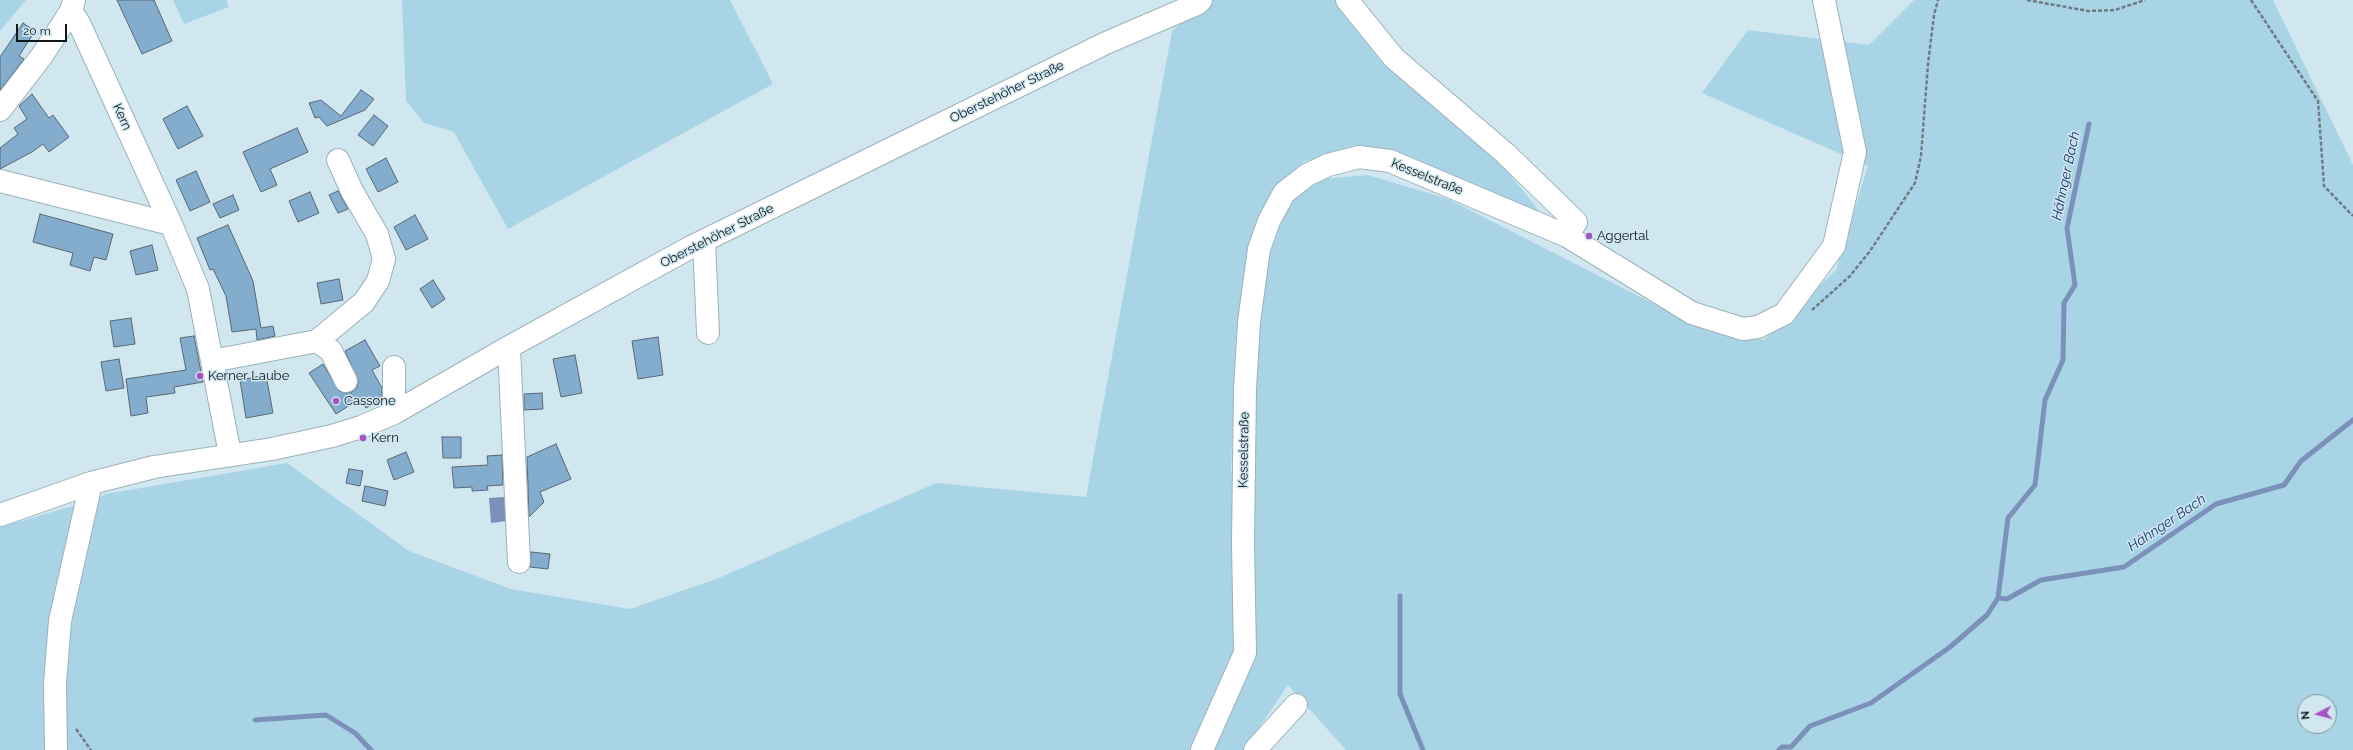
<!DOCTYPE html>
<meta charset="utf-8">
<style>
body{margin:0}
#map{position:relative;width:2353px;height:750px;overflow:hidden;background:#d1e7f0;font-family:Raleway,sans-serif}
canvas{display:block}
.north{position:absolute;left:2297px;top:694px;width:40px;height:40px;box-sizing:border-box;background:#d1e7f0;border:1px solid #84949b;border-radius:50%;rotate:264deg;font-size:11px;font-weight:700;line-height:16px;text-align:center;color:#11181c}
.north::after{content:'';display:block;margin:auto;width:14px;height:18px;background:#a753c1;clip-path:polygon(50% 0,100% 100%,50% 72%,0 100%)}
.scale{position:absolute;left:16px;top:24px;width:51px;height:18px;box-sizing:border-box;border:2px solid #11181c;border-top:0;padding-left:5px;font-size:12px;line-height:14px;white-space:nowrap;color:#11181c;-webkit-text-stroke:3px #d1e7f0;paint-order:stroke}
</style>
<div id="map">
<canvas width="2353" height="750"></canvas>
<div class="north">N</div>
<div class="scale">20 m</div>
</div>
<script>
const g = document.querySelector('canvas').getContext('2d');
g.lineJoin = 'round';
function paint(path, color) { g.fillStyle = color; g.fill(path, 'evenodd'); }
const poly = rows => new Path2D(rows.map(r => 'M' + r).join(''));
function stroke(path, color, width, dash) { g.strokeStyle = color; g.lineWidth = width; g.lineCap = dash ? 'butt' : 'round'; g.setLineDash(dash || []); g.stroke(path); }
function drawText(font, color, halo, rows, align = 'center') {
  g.font = font + ' Raleway,sans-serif'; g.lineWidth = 3; g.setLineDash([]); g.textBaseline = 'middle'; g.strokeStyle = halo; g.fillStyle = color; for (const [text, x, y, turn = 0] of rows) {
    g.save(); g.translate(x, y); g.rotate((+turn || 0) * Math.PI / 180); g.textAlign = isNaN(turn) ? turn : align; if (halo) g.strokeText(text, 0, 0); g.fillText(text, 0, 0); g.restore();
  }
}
const green = poly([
 [0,0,26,0,0,31],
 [173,0,226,0,229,7,184,24],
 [402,0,730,0,773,84,508,229,454,132,424,123,406,101],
 [1208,0,1336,0,1480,137,1548,222,1372,153,1305,161,1274,191,1254,233,1244,273,1236,337,1231,473,1251,477,1259,319,1268,251,1279,222,1294,196,1322,179,1368,175,1448,199,1707,331,1764,340,1836,270,1868,166,1702,93,1748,30,1869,45,1914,0,2273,0,2353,165,2353,750,1346,750,1288,685,1244,750,0,750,0,527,97,499,106,494,287,463,409,551,511,589,630,609,719,578,936,483,1086,497,1172,31],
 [2305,702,2329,702,2329,726,2305,726]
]);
const water = poly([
 [504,497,506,521,491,523,489,498]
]);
const stream = poly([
 [1400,596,1400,694,1423,750],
 [1998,598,2007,599,2041,580,2124,567,2216,504,2284,485,2301,461,2353,420],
 [255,720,326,715,355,733,371,750],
 [1779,750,1782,747,1791,747,1810,726,1871,703,1950,647,1987,615,1998,598,2008,518,2035,485,2045,400,2063,360,2064,303,2075,285,2067,228,2089,124]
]);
const building = poly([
 [117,0,154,0,172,41,142,54,117,0],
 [23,23,35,31,19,56,24,59,0,90,0,57,23,23],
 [361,90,374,99,365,110,327,126,319,117,315,118,309,103,321,100,341,116,361,90],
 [32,94,49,118,53,115,69,137,49,152,43,144,32,152,0,169,0,148,18,134,14,128,27,119,19,106,32,94],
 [187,106,203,136,178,149,163,119,187,106],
 [374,115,388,126,373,146,358,135,374,115],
 [297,128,308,152,270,169,277,185,261,192,243,152,297,128],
 [386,158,398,182,378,192,366,169,386,158],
 [196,171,210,202,190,211,176,180,196,171],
 [338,191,348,209,338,213,329,195,338,191],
 [310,192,319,213,298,222,289,201,310,192],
 [233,195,239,210,220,218,213,204,233,195],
 [40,214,113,234,106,260,94,257,90,271,70,265,73,253,33,242,40,214],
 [415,215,428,239,406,250,394,227,415,215],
 [228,225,253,281,261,328,273,326,275,336,257,340,256,329,232,332,226,296,213,269,210,270,197,238,228,225],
 [152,245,158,270,136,275,130,251,152,245],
 [339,279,343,300,321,304,317,283,339,279],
 [433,280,445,299,432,308,420,289,433,280],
 [131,318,135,344,114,347,110,321,131,318],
 [194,336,203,382,174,387,175,393,146,397,148,413,131,416,126,379,186,370,180,338,194,336],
 [658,337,663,375,638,379,632,341,658,337],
 [365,340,380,366,372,370,382,388,382,400,366,408,361,398,336,414,309,373,323,364,339,391,346,393,352,392,357,388,358,381,345,351,365,340],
 [575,355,582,393,561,397,553,359,575,355],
 [119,359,124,388,106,391,101,362,119,359],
 [266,375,273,413,246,418,240,380,266,375],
 [542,393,543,409,524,410,524,394,542,393],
 [442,437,461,437,461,458,443,458,442,437],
 [556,444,571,479,540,492,544,502,529,517,527,457,556,444],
 [406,452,414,472,394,480,387,460,406,452],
 [502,455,503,485,487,486,488,490,472,491,472,487,454,488,452,467,488,465,487,456,502,455],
 [349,469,363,471,360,486,346,483,349,469],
 [365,486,388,491,385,506,362,501,365,486],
 [531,552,550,554,548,569,530,567,531,552]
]);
const path = poly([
 [2027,0,2088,11,2115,10,2145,0],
 [2251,0,2318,101,2324,186,2353,216],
 [1812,310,1850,276,1870,251,1915,183,1921,156,1928,64,1934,15,1938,0],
 [76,729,91,750]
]);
const minor = poly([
 [71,11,79,23,171,224,198,289,230,454],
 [0,110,41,57,71,11,74,0],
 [0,181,171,224],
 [1567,236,1692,313,1743,329,1758,327,1784,314,1834,246,1855,152,1824,0],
 [704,242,708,333],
 [317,341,364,302,378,281,384,259,377,234,352,191,338,160],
 [509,347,519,562],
 [212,361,317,341,331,351,346,381],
 [394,367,394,413],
 [0,515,91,483,154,467,272,449,332,436,361,427,394,413,509,347,691,247,1106,43,1197,4,1201,0],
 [56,750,55,683,60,621,91,483],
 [1202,750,1245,653,1243,543,1245,389,1249,322,1259,249,1269,221,1284,193,1307,175,1328,165,1359,157,1390,161,1567,236,1576,222,1506,154,1394,58,1347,0],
 [1255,750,1296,705]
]);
const markers = [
 [1589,236,4,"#a753c1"],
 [200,376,4,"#a753c1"],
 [336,401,4,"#a753c1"],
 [363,438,4,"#a753c1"]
];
const streetNames = [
 ["Oberstehöher Straße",1007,92,-26],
 ["Kern",122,117,65],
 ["Kesselstraße",1427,177,22],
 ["Oberstehöher Straße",717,236,-27],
 ["Kesselstraße",1244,450,-89]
];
const poiNames = [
 ["Aggertal",1597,236],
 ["Kerner Laube",208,376],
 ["Cassone",344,401],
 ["Kern",371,438]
];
const waterNames = [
 ["Hähnger Bach",2066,176,-78],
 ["Hähnger Bach",2167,523,-34]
];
paint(green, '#a9d4e6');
paint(water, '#7b91b9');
stroke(stream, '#7b91b9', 5);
paint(building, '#83accd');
stroke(building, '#596774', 1);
stroke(minor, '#9cb1ba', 24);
stroke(path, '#6d7b82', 2.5, [4, 2]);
stroke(minor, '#fff', 22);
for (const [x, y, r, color] of markers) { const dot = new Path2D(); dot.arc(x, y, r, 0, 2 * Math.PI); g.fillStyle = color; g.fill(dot); stroke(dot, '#d1e7f0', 1.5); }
drawText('13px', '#11181c', '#d1e7f0', streetNames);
drawText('13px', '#11181c', '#d1e7f0', poiNames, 'left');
drawText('italic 14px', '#1d376b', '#d1e7f0', waterNames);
</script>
